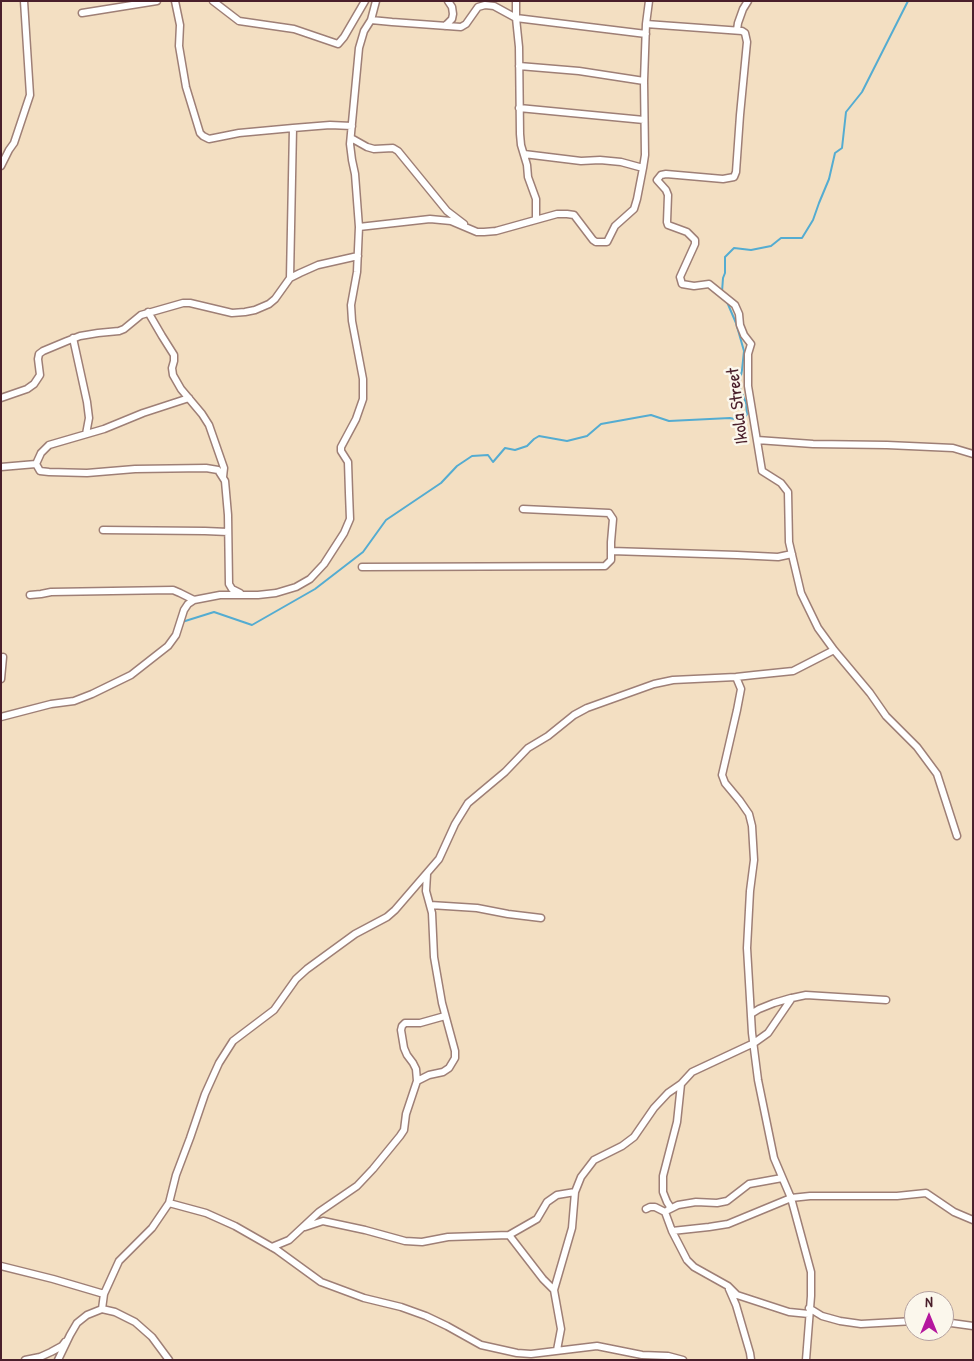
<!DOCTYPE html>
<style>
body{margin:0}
#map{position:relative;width:974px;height:1361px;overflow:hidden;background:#f3dfc2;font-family:"Patrick Hand",sans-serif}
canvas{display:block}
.frame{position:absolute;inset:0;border:2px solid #4a1f2b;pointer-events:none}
.north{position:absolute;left:904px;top:1291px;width:50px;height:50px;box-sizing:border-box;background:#fbf7ec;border:1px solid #b4a19f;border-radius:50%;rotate:0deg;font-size:14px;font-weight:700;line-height:20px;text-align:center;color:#4a1f2b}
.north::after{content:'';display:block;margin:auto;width:18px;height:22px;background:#b5179e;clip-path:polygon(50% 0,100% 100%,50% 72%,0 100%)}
</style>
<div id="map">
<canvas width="974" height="1361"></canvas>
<div class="frame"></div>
<div class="north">N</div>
</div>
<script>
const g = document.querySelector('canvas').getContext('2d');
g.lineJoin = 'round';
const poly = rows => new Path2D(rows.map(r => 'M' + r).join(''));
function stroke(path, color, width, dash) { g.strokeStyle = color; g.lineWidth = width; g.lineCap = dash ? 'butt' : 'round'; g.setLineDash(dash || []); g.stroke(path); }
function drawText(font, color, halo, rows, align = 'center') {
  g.font = font + ' "Patrick Hand",sans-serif'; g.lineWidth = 5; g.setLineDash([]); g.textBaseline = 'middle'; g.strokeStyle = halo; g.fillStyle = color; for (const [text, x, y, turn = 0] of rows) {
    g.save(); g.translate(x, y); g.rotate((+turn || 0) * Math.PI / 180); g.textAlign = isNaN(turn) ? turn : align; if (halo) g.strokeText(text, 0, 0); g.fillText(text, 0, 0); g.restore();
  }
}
const stream = poly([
 [722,292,723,278,725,273,725,257,734,248,751,250,771,246,781,238,802,238,813,220,819,203,829,179,835,153,842,148,846,112,862,92,908,1],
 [182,622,214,612,252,625,315,589,363,552,386,520,441,483,457,466,472,456,488,455,493,462,505,448,515,450,527,446,534,439,539,436,567,441,587,436,601,424,651,415,669,421,730,418,743,421,747,414,746,403,739,386,742,370,744,351,736,323,727,302]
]);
const minor = poly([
 [175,1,180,25,179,46,186,87,200,133,203,136,209,139,239,133,293,128,330,125,352,126],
 [213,1,239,21,294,29,338,44,344,37,365,1],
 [516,1,516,18,646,34],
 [82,13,157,1],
 [371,20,392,22,461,27,466,24,478,7,485,5,494,6,516,18,519,47,520,134,521,145,527,165,528,177,536,199,536,219],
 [646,24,742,31,745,33,747,42,740,115,736,172,734,177,723,179,666,174,661,175,657,180,666,190,668,195,667,222,668,225,687,232,695,240,695,244,680,277,682,284,694,286,709,284,735,305,739,314,740,325,744,335,751,344,748,354,748,386,762,471,781,483,788,492,789,542,801,593,818,628,834,650,870,693,886,716,917,747,937,774,957,836],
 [445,26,452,19,453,14,452,7,448,1],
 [737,30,738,23,743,9,748,1],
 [519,66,579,71,644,81],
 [519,108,644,120],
 [351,138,367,147,374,149,393,148,398,151,447,211,464,224],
 [524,154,581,161,600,160,621,162,643,168],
 [1,166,9,150,14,143,30,95,24,1],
 [359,227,430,219,451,221,477,232,484,232,496,231,557,214,567,214,574,215,593,240,596,242,607,242,615,226,634,209,637,199,643,168,645,155,644,81,646,24,649,1],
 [290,278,293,128],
 [148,312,162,336,174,355,174,361,172,368,173,375,181,389,202,414,209,425,224,468,223,477],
 [73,338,87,402,89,418,86,434],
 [1,398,27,389,34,384,40,375,38,359,39,354,43,351,67,341,80,336,98,333,119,331,124,329,141,315,183,303,190,303,232,313,245,312,255,310,269,304,275,299,290,278,300,273,318,265,358,256],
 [757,440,813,444,887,445,953,448,973,454],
 [36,464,41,453,49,445,104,429,143,413,189,398],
 [1,467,36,464,40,471,49,472,87,473,135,469,206,468,218,470,225,481,228,515,229,584,232,589,240,593],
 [103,530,205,531,228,532],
 [611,551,737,555,778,557,792,554],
 [362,567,605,566,611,560,611,542,613,519,609,513,523,509],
 [30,595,41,594,51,592,173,590,180,593,194,600],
 [736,677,741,689,737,710,722,775,725,783,740,801,749,814,752,826,754,860,750,891,747,948,752,1033,758,1080,774,1158,791,1198,811,1272,811,1296,806,1360],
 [1,679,3,657],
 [1,717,51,704,74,701,92,694,131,675,168,646,176,635,184,610,188,604,194,600,220,595,258,595,276,593,296,587,310,579,324,564,344,533,350,519,349,493,348,462,341,451,341,447,356,419,363,399,363,379,352,321,351,305,357,272,359,227,355,174,352,160,350,144,359,48,364,31,371,20,376,1],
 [430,905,477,908,508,914,541,918],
 [751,1014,759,1009,774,1003,791,998],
 [417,1081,416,1069,413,1063,407,1055,404,1048,401,1030,402,1026,405,1023,420,1023,445,1016],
 [169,1203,206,1213,235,1226,277,1250,321,1282,364,1298,401,1307,426,1316,447,1326,481,1345,517,1353,531,1354,597,1346,642,1355,668,1356,683,1360],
 [671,1208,667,1202,663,1192,663,1176,677,1122,681,1084],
 [646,1209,650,1207,655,1207,665,1212,672,1231,687,1260,694,1267,728,1286,737,1295,789,1312,809,1314],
 [668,1210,678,1205,696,1202,717,1203,727,1201,749,1184,782,1178],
 [305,1227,323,1221,365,1230,405,1241,422,1242,448,1237,509,1235,543,1279,554,1290],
 [672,1231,709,1227,728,1224,791,1198,810,1196,897,1196,926,1193,954,1212,973,1220],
 [509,1235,537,1219,547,1202,557,1195,575,1192],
 [272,1247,289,1240,319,1212,357,1186,373,1169,400,1136,404,1130,406,1114,417,1081,429,1075,443,1072,449,1068,455,1058,455,1051,442,1003,434,957,432,913,426,891,427,874],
 [1,1266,53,1279,104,1294,119,1261,152,1228,169,1203,176,1175,190,1138,205,1094,219,1063,233,1041,274,1010,296,979,307,969,355,934,387,917,395,910,439,859,455,824,468,803,505,772,528,748,548,736,574,715,587,708,654,684,673,680,736,677,754,675,793,671,834,650],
 [729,1289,736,1305,750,1353,751,1360],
 [809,1308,822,1316,840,1321,861,1324,914,1321],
 [102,1309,115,1312,135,1322,152,1337,169,1360],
 [944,1322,973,1326],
 [557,1350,561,1329,554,1290,572,1228,575,1192,581,1177,594,1160,622,1146,634,1137,654,1108,668,1093,681,1084,692,1072,754,1043,768,1033,792,998,806,995,886,1000],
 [25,1360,40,1357,51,1352,62,1346,65,1342],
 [58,1360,70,1335,77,1323,87,1315,102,1309,104,1294]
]);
const streetNames = [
 ["Ikola Street",738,406,-97]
];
stroke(stream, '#54acd1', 2);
stroke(minor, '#9e7f76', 9);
stroke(minor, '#fff', 6);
drawText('18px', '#4a1f2b', '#fbf7ec', streetNames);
</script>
